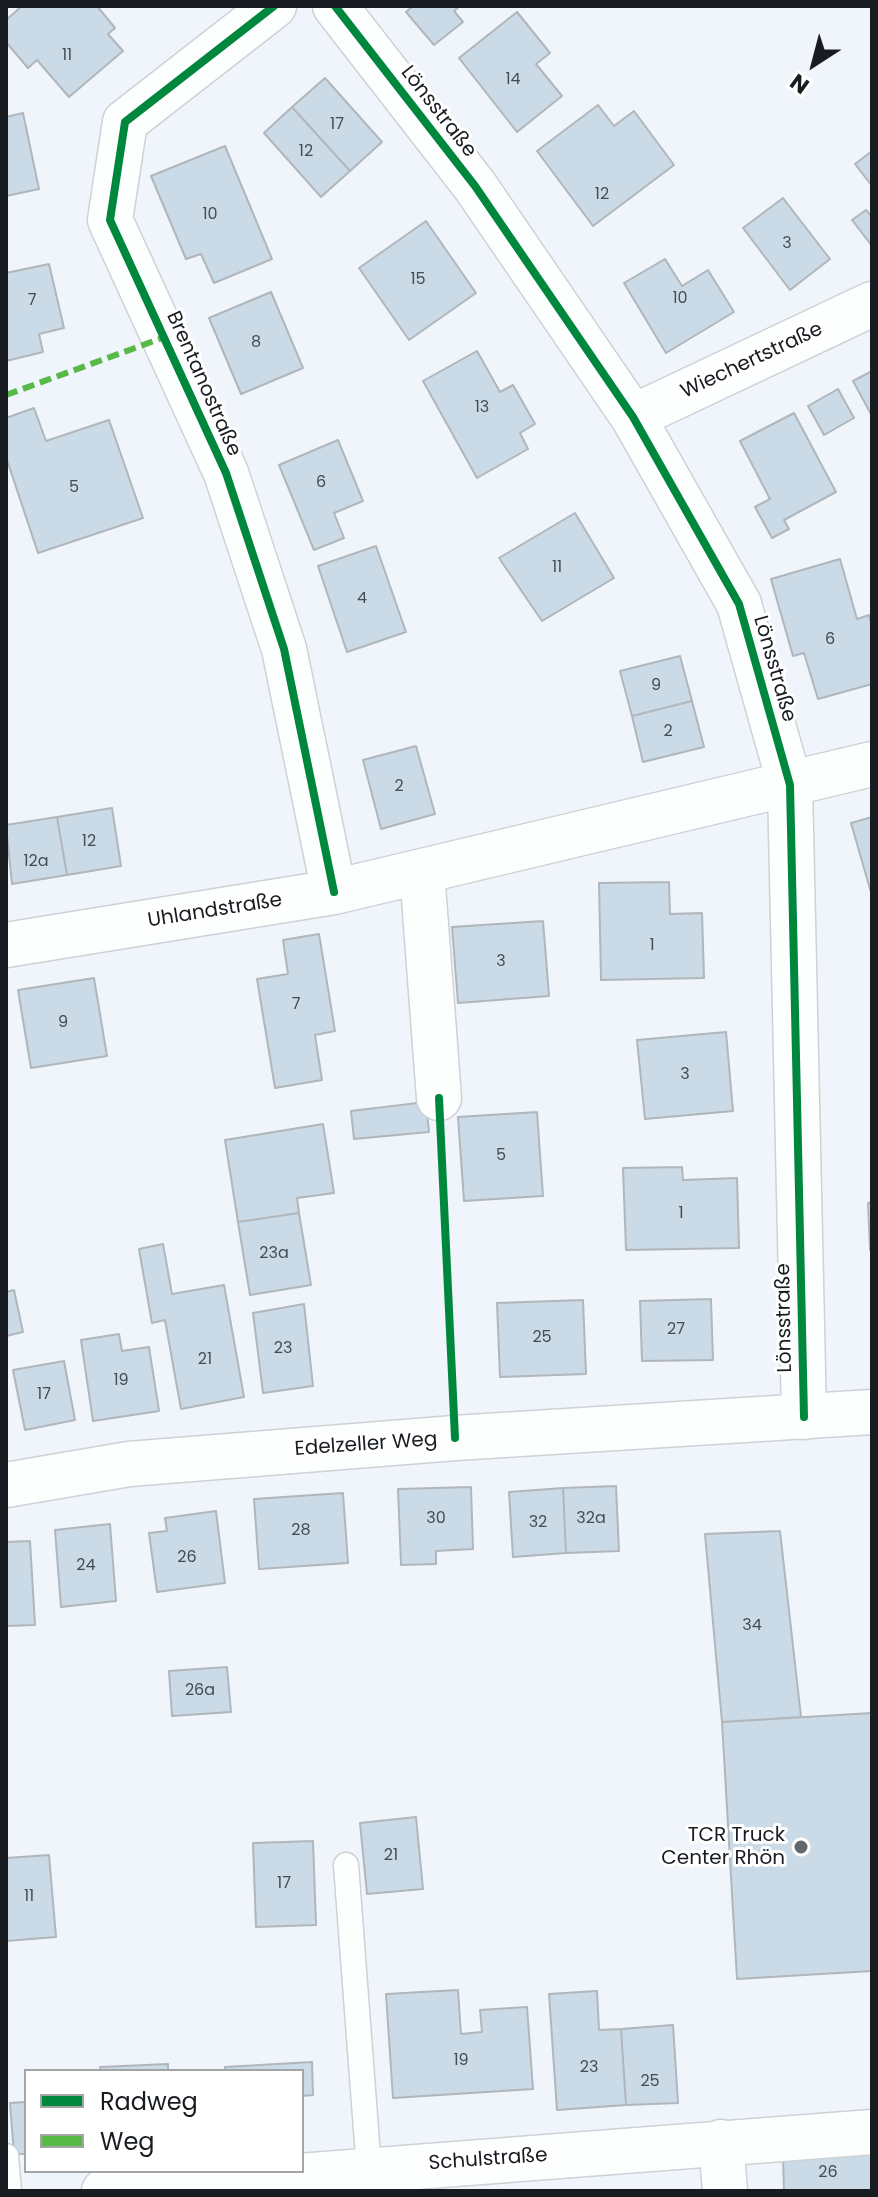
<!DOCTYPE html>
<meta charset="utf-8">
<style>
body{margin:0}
#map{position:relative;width:878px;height:2197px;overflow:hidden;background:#eff5fa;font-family:Poppins,sans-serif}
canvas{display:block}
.frame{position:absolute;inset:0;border:8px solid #181c20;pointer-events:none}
.legend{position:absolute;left:24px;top:2069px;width:280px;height:104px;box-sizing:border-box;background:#fff;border:2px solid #a3a4a6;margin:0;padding:10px 14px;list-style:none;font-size:24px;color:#181c20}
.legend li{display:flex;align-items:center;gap:16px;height:40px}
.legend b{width:40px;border:2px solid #a3a4a6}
.north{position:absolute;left:774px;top:24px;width:80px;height:80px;-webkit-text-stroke:6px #fff;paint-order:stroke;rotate:216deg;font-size:22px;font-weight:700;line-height:32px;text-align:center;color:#181c20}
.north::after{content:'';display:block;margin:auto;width:28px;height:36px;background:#181c20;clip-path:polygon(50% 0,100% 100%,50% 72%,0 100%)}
</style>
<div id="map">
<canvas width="878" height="2197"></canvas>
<div class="frame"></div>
<ul class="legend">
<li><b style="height:10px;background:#00873e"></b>Radweg</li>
<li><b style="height:10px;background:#58b947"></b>Weg</li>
</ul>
<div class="north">N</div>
</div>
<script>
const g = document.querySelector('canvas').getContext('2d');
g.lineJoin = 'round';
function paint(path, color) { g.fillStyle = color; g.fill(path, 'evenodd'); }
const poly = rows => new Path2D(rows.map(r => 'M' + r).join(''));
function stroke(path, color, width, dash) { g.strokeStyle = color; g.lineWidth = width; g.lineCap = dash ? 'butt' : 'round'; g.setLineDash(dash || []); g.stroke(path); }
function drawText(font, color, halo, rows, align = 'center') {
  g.font = font + ' Poppins,sans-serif'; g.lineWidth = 6; g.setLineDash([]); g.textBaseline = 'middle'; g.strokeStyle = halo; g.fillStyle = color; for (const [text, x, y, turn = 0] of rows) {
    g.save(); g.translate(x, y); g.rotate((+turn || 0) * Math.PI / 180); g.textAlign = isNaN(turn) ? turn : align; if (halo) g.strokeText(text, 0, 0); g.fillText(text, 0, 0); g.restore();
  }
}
const building = poly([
 [22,6,97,6,115,28,108,34,123,51,69,97,37,60,28,68,6,42,6,20,22,6],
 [413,6,460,6,454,11,463,22,434,45,406,12,413,6],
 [517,12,550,53,536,64,562,96,517,132,459,58,517,12],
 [325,78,382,142,350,171,292,107,325,78],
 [598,105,614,126,634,111,674,165,593,226,537,151,598,105],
 [292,107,350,171,321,197,264,133,292,107],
 [23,113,39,189,6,196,6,117,23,113],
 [225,146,272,259,214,283,201,254,186,259,151,176,225,146],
 [872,151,872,186,855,164,872,151],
 [783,198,830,259,790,290,743,228,783,198],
 [866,210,872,217,872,246,852,220,866,210],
 [426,221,476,293,409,340,359,268,426,221],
 [665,259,682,286,708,270,734,312,666,353,624,283,665,259],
 [49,264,64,328,39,334,43,352,6,361,6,273,49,264],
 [271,292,303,368,241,394,209,318,271,292],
 [477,351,500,392,513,385,535,424,520,433,528,449,477,478,423,381,477,351],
 [872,371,872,416,853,381,872,371],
 [838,389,854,418,824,435,808,406,838,389],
 [34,408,46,441,109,420,143,518,38,553,6,457,6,418,34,408],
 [794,413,836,492,784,520,789,529,772,538,755,507,770,499,740,441,794,413],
 [338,440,363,501,334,513,344,538,314,550,279,465,338,440],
 [575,513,614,578,542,621,499,558,575,513],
 [376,546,406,632,347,652,318,566,376,546],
 [840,559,857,619,869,615,872,627,872,684,818,699,804,653,793,656,771,579,840,559],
 [680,656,692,701,632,716,620,671,680,656],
 [692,701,704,747,643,762,632,716,692,701],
 [416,746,435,814,381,829,363,760,416,746],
 [112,808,121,866,67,875,57,817,112,808],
 [57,817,67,875,12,884,6,825,57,817],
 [872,817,872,896,851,823,872,817],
 [669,882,670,914,702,913,704,978,601,980,599,883,669,882],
 [543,921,549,996,458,1003,452,927,543,921],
 [319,934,335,1031,315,1035,322,1080,275,1088,257,979,288,974,283,940,319,934],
 [94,978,107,1056,31,1068,18,990,94,978],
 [726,1032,733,1111,645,1119,637,1040,726,1032],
 [426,1102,429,1132,354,1139,351,1111,426,1102],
 [537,1112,543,1196,464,1201,458,1117,537,1112],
 [323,1124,334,1193,297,1198,299,1213,238,1222,225,1140,323,1124],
 [682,1167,683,1180,737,1178,739,1248,626,1250,623,1168,682,1167],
 [872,1202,872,1249,870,1250,868,1203,872,1202],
 [299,1213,311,1285,250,1295,238,1222,299,1213],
 [163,1244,172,1294,224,1285,244,1397,181,1409,165,1320,152,1323,139,1249,163,1244],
 [14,1290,23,1332,6,1336,6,1292,14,1290],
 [711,1299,713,1360,642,1361,640,1301,711,1299],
 [583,1300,586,1374,500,1377,497,1303,583,1300],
 [304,1304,313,1386,263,1393,253,1313,304,1304],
 [119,1334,122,1351,149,1347,159,1411,93,1421,81,1340,119,1334],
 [64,1361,75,1420,25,1430,13,1370,64,1361],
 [616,1486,619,1551,566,1553,563,1488,616,1486],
 [471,1487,473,1549,436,1551,436,1564,401,1565,398,1489,471,1487],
 [563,1488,566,1553,513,1557,509,1492,563,1488],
 [343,1493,348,1563,259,1569,254,1499,343,1493],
 [216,1511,225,1583,157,1592,149,1533,167,1531,165,1518,216,1511],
 [110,1524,116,1601,61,1607,55,1530,110,1524],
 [780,1531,801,1717,722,1722,705,1534,780,1531],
 [30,1541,35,1625,6,1626,6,1542,30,1541],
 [227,1667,231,1712,172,1716,169,1671,227,1667],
 [872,1713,872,1971,737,1979,722,1722,872,1713],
 [416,1817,423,1889,367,1894,360,1823,416,1817],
 [313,1841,316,1925,256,1927,253,1843,313,1841],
 [49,1855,56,1937,6,1941,6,1858,49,1855],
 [458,1990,461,2034,482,2032,480,2010,527,2007,533,2089,393,2098,386,1994,458,1990],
 [597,1991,599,2030,621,2029,626,2105,557,2110,549,1994,597,1991],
 [673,2025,678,2103,626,2105,621,2029,673,2025],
 [312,2062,313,2095,302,2096,302,2071,225,2071,225,2067,312,2062],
 [168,2064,168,2071,101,2071,100,2067,168,2064],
 [26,2102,26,2154,14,2154,10,2103,26,2102],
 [872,2152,872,2191,784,2191,783,2156,872,2152]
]);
const lane = poly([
 [346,1865,369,2169],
 [6,2156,9,2191]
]);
const street = poly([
 [274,6,125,122,110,220,226,473,284,649,334,892],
 [335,6,475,186,633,417,739,604,790,785,804,1417],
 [633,417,872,304],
 [422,872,439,1098],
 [6,945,334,892,872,764],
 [721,2142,725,2191],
 [104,2191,872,2132]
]);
const secondary = poly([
 [6,1485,129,1464,455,1438,872,1412]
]);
const quiet = poly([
 [6,395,165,337]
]);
const cycleway = poly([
 [274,6,125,122,110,220,226,473,284,649,334,892],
 [335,6,475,186,633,417,739,604,790,785,804,1417],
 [439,1098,455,1438]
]);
const markers = [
 [801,1847,8,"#63686c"]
];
const numberNames = [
 ["11",67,56],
 ["14",513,80],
 ["17",337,125],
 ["12",306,152],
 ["12",602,195],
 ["10",210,215],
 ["3",787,244],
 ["15",418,280],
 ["10",680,299],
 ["7",32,301],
 ["8",256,343],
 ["13",482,408],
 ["6",321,483],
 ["5",74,488],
 ["11",557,568],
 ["4",362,599],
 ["6",830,640],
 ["9",656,686],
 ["2",668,732],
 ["2",399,787],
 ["12",89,842],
 ["12a",36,862],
 ["1",652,946],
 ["3",501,962],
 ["7",296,1005],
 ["9",63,1023],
 ["3",685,1075],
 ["5",501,1156],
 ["1",681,1214],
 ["23a",274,1254],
 ["27",676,1330],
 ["25",542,1338],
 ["23",283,1349],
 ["21",205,1360],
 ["19",121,1381],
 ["17",44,1395],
 ["30",436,1519],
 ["32a",591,1519],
 ["32",538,1523],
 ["28",301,1531],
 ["26",187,1558],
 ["24",86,1566],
 ["34",752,1626],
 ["26a",200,1691],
 ["21",391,1856],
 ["17",284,1884],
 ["11",29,1897],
 ["19",461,2061],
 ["23",589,2068],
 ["25",650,2082],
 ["26",828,2173]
];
const streetNames = [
 ["Lönsstraße",438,112,52],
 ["Wiechertstraße",752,361,-25],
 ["Brentanostraße",203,384,66],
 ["Lönsstraße",774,669,74],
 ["Uhlandstraße",215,911,-9],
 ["Lönsstraße",785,1318,-91],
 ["Edelzeller Weg",366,1445,-4],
 ["Schulstraße",488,2160,-4]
];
const poiNames = [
 ["TCR Truck",785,1836],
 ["Center Rhön",785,1859]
];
paint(building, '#cbdae7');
stroke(building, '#b1b6ba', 2);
stroke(lane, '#cdd2d6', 27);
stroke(street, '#cdd2d6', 47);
stroke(secondary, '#cdd2d6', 47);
stroke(lane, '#fdfefe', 24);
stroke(street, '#fdfefe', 44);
stroke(secondary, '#fdfefe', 44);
stroke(quiet, '#58b947', 6, [12, 6]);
stroke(cycleway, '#00873e', 8);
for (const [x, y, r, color] of markers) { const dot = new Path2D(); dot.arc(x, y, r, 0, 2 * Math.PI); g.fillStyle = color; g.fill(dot); stroke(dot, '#fff', 3); }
drawText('16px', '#454c52', null, numberNames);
drawText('20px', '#181c20', '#fff', streetNames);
drawText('20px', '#181c20', '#fff', poiNames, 'right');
</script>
